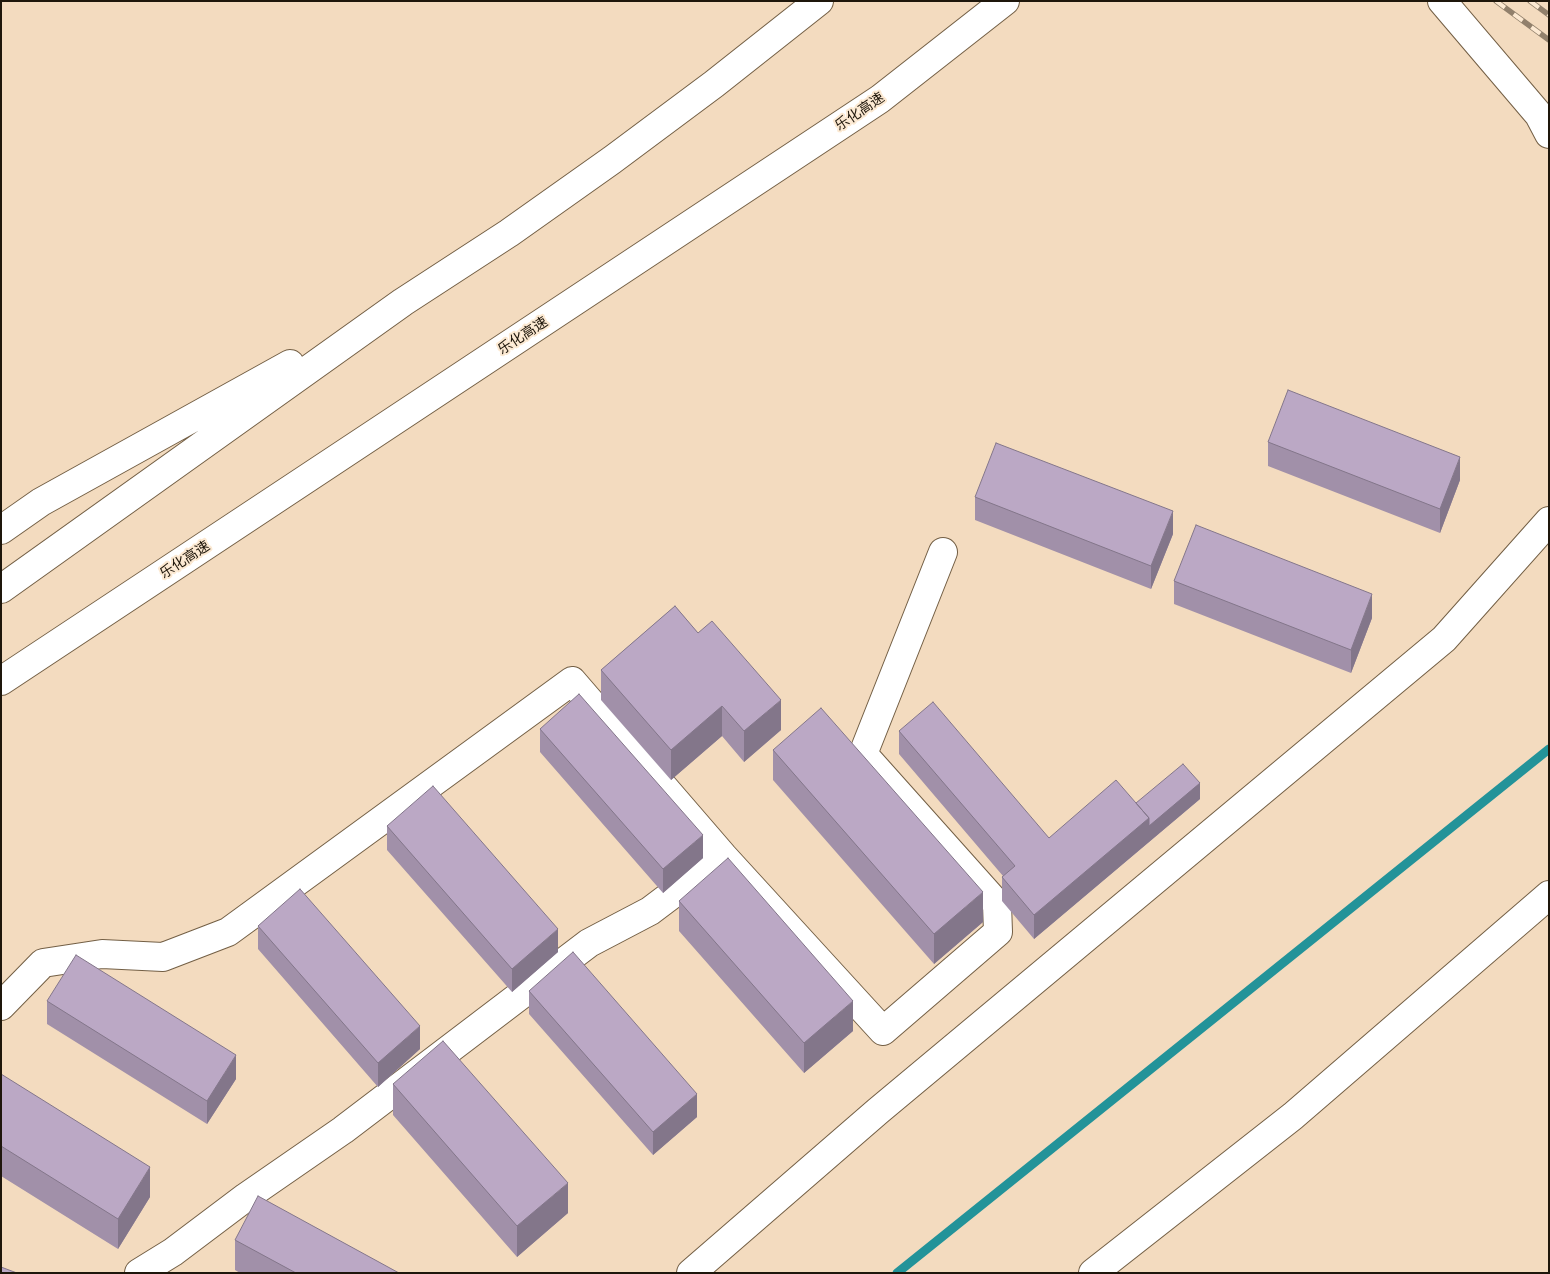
<!DOCTYPE html>
<meta charset="utf-8">
<style>
body{margin:0}
#map{position:relative;width:1550px;height:1274px;overflow:hidden;background:#f3dbbf;font-family:"IBM Plex Sans",sans-serif}
canvas{display:block}
.frame{position:absolute;inset:0;border:2px solid #1e160b;pointer-events:none}
</style>
<div id="map">
<canvas width="1550" height="1274"></canvas>
<div class="frame"></div>
</div>
<script>
const g = document.querySelector('canvas').getContext('2d');
g.lineJoin = 'round';
const poly = rows => new Path2D(rows.map(r => 'M' + r).join(''));
function stroke(path, color, width, dash) { g.strokeStyle = color; g.lineWidth = width; g.lineCap = dash ? 'butt' : 'round'; g.setLineDash(dash || []); g.stroke(path); }
function paint(path, color) { g.fillStyle = color; g.fill(path, 'evenodd'); }
function drawText(font, color, halo, rows, align = 'center') {
  g.font = font + ' "IBM Plex Sans","Noto Sans SC",sans-serif'; g.lineWidth = 4; g.setLineDash([]); g.textBaseline = 'middle'; g.strokeStyle = halo; g.fillStyle = color; for (const [text, x, y, turn = 0] of rows) {
    g.save(); g.translate(x, y); g.rotate((+turn || 0) * Math.PI / 180); g.textAlign = isNaN(turn) ? turn : align; if (halo) g.strokeText(text, 0, 0); g.fillText(text, 0, 0); g.restore();
  }
}
const stream = poly([
 [897,1273,1549,749]
]);
const minor = poly([
 [1442,1,1539,115,1549,134],
 [1,1006,43,963,102,954,163,957,228,932,572,681,723,856,883,1031,998,932,997,904,863,754,943,552],
 [139,1273,173,1252,246,1197,343,1130,589,943,650,911,723,856],
 [691,1273,878,1111,1444,639,1549,521],
 [1093,1273,1293,1116,1549,895]
]);
const motorway = poly([
 [1,530,41,502,290,364],
 [1,589,403,302,509,233,612,160,714,84,819,1],
 [1,681,880,99,1005,1]
]);
const rail = poly([
 [1496,1,1549,40],
 [1530,1,1549,15]
]);
const wall = poly([
 [1268,442,1460,480,1440,533,1268,466],
 [975,497,1173,534,1151,589,975,520],
 [1174,581,1372,618,1351,673,1174,604],
 [675,606,781,730,744,762,722,736,671,780,601,700,601,670],
 [540,729,703,858,663,893,540,752],
 [899,731,1049,838,1136,803,1200,799,1034,939,1002,901,1002,877,1003,876,899,754],
 [773,750,983,922,934,964,773,780],
 [387,826,558,952,512,992,387,850],
 [679,901,853,1031,804,1073,679,931],
 [258,926,420,1049,378,1087,258,949],
 [529,991,697,1117,653,1155,529,1014],
 [47,1001,236,1079,207,1124,47,1024],
 [1,1074,150,1197,118,1249,1,1176],
 [393,1084,568,1213,517,1257,393,1115],
 [235,1240,399,1273,240,1273,235,1270]
]);
const shadedWall = poly([
 [1460,457,1460,480,1440,533,1440,509],
 [1173,511,1173,534,1151,589,1151,566],
 [1372,594,1372,618,1351,673,1351,650],
 [781,700,781,730,744,762,744,731],
 [722,706,722,736,671,780,671,750],
 [1200,783,1200,799,1034,939,1034,915,1149,818],
 [703,835,703,858,663,893,663,869],
 [983,892,983,922,934,964,934,934],
 [558,929,558,952,512,992,512,969],
 [853,1001,853,1031,804,1073,804,1043],
 [420,1026,420,1049,378,1087,378,1063],
 [236,1055,236,1079,207,1124,207,1101],
 [697,1094,697,1117,653,1155,653,1132],
 [150,1167,150,1197,118,1249,118,1219],
 [568,1183,568,1213,517,1257,517,1226]
]);
const building = poly([
 [1288,390,1460,457,1440,509,1268,442,1288,390],
 [996,443,1173,511,1151,566,975,497,996,443],
 [1196,525,1372,594,1351,650,1174,581,1196,525],
 [675,606,698,633,712,621,781,700,744,731,722,706,671,750,601,670,675,606],
 [579,694,703,835,663,869,540,729,579,694],
 [933,702,1049,838,1116,780,1149,818,1034,915,1002,877,1015,866,899,731,933,702],
 [821,708,983,892,934,934,773,750,821,708],
 [1183,764,1200,783,1149,826,1149,818,1136,803,1183,764],
 [433,786,558,929,512,969,387,826,433,786],
 [728,858,853,1001,804,1043,679,901,728,858],
 [300,889,420,1026,378,1063,258,926,300,889],
 [573,952,697,1094,653,1132,529,991,573,952],
 [76,955,236,1055,207,1101,47,1001,76,955],
 [443,1041,568,1183,517,1226,393,1084,443,1041],
 [1,1074,150,1167,118,1219,1,1146,1,1074],
 [258,1196,399,1273,296,1273,235,1240,258,1196],
 [1,1267,17,1273,1,1273,1,1267]
]);
const streetNames = [
 ["乐化高速",860,112,-34],
 ["乐化高速",523,336,-33],
 ["乐化高速",185,560,-33]
];
stroke(stream, '#239399', 9);
stroke(minor, '#735f45', 30);
stroke(motorway, '#735f45', 30);
stroke(minor, '#fff', 28);
stroke(motorway, '#fff', 28);
stroke(rail, '#91806c', 5.5);
stroke(rail, '#fce9d2', 4, [11]);
paint(wall, '#a190a9');
paint(shadedWall, '#83768a');
paint(building, '#bba8c5');
stroke(building, '#83768a', 1);
drawText('14px', '#1e160b', '#fce9d2', streetNames);
</script>
